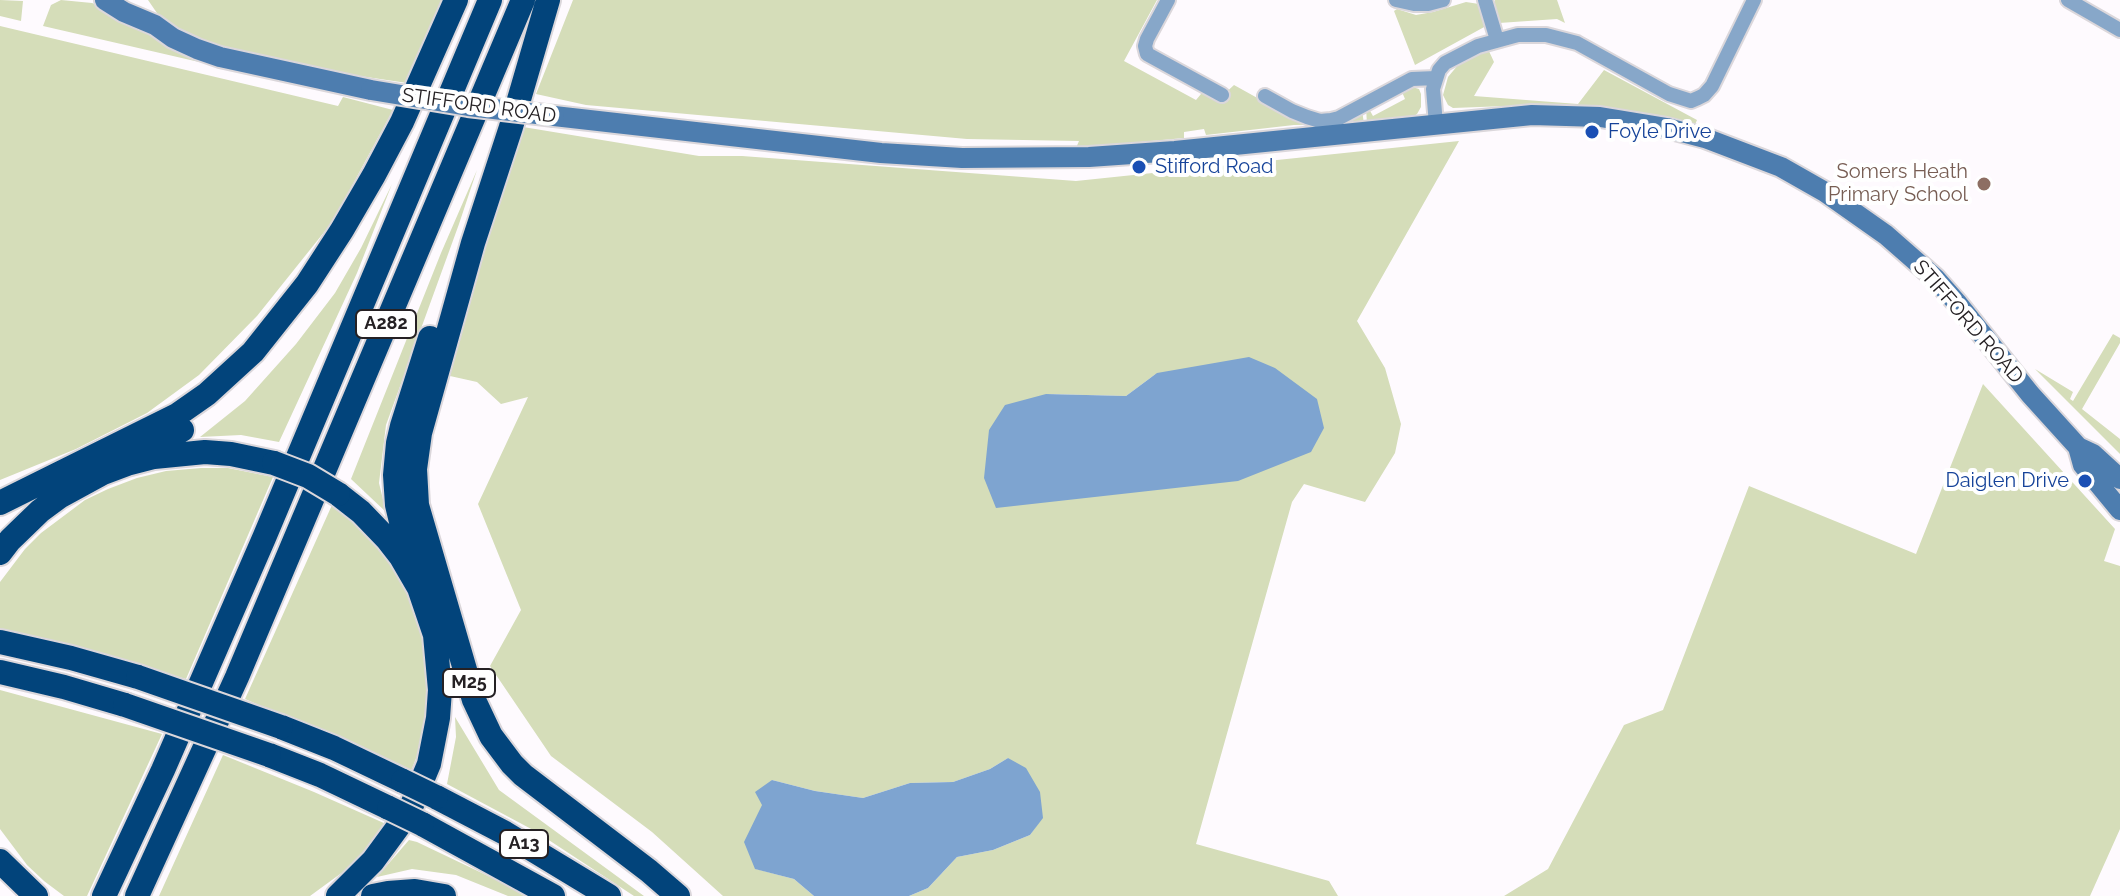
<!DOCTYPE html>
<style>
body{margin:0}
canvas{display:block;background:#fefafe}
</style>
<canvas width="2120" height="896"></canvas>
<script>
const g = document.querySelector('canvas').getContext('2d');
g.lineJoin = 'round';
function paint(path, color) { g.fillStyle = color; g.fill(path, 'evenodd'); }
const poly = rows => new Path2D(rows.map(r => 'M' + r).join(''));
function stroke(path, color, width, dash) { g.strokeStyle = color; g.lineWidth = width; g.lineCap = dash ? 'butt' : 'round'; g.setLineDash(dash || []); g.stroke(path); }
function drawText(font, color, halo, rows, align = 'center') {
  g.font = font + ' Raleway,sans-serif'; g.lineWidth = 8; g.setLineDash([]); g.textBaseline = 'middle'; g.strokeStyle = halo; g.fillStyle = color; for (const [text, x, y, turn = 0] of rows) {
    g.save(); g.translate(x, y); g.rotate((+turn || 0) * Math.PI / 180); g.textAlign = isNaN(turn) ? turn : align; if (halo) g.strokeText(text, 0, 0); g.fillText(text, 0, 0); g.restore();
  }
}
const green = poly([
 [0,0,23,1,21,21,0,16],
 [61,0,92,3,100,6,134,27,199,60,199,62,43,26,51,5],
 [148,0,444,0,407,83,353,75,351,79,217,47,173,27,159,16],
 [573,0,1157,0,1124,61,1196,100,1201,94,1209,93,1220,98,1234,85,1270,105,1315,123,1362,110,1364,124,1294,125,1206,135,1204,129,1184,132,1184,138,1076,148,1079,141,967,139,586,105,536,94],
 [1495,0,1557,0,1565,23,1557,19,1499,23,1494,5],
 [1466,2,1479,4,1482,9,1486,26,1415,65,1394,11,1397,9,1416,15,1433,12],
 [0,26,338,106,343,97,393,110,333,221,257,316,199,375,147,413,76,449,0,480],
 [1488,49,1494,62,1474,96,1578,104,1604,70,1697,120,1694,127,1578,108,1506,106,1453,108,1448,105,1443,95,1448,77,1463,59],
 [1409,86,1419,89,1421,94,1421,107,1417,114,1411,118,1367,124,1366,108,1369,109,1373,116,1405,99,1402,92],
 [517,126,699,156,742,156,1076,181,1459,141,1357,321,1385,368,1401,424,1395,453,1365,502,1304,484,1292,502,1196,844,1329,881,1338,896,909,896,928,888,957,857,993,850,1030,835,1042,818,1008,758,990,769,953,782,910,783,863,798,815,791,772,780,762,805,756,869,794,879,814,896,723,896,652,832,551,756,490,666,521,610,478,504,528,397,501,404,477,382,450,376,463,306],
 [1157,373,996,508,1046,394,1126,396],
 [477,170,459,224,386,425,379,483,386,512,351,479,441,253],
 [392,184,357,273,279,442,241,435,200,437,245,401,296,344,335,293,361,248],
 [2113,334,2120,338,2120,343,2082,409,2120,439,2120,454,2035,369,2073,392,2070,399,2073,401],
 [1983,384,2115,529,2104,561,2120,566,2120,829,2090,896,1504,896,1548,869,1624,725,1663,710,1749,486,1916,554],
 [201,468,228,468,273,477,186,679,75,648,0,630,0,582,25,549,41,533,85,500,108,489,137,478,166,471],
 [332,505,372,539,391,561,405,587,417,615,424,643,429,694,427,723,423,741,411,771,245,699],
 [0,690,162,734,87,896,64,896,44,881,27,865,0,829],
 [455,717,499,790,644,896,634,896,535,831,447,784,456,737],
 [223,755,314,792,386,824,374,842,347,869,310,896,159,896],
 [409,840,417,842,505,884,524,896,508,896,456,875,412,869,377,877]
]);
const water = poly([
 [1249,357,1275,368,1317,399,1324,428,1311,452,1238,481,996,508,984,478,989,430,1005,405,1046,394,1126,396,1157,373],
 [1008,758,1026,768,1040,792,1043,818,1030,835,993,850,957,857,928,888,909,896,814,896,794,879,755,869,744,842,762,805,755,792,772,780,815,791,863,798,910,783,953,782,990,769]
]);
const street = poly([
 [1168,0,1147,39,1145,46,1147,54,1222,95],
 [1396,0,1414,4,1428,4,1443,0],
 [1485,0,1497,40],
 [2068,0,2120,30],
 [1265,96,1292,111,1307,117,1320,121,1331,120,1339,118,1412,79,1436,78],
 [1436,124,1433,89,1439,70,1445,63,1478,46,1518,35,1546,35,1577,43,1669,94,1691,101,1698,98,1704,95,1712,86,1754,0]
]);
const secondary = poly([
 [105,0,124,12,155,25,173,38,197,49,220,57,371,90],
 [554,116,881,153,962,158,1089,157,1175,151,1532,115,1600,117,1667,128,1705,138,1781,167,1825,192,1886,235,1935,278,1958,304,2030,394,2078,447,2093,454,2120,479],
 [2078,447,2083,465,2120,510]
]);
const highway = poly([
 [548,0,511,127,473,243,420,433,415,469,417,505,466,673,474,700,491,736,512,764,523,775,649,871,678,896],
 [103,473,182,430],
 [0,503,177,415,207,394,253,352,307,284,342,230,374,175,402,122,456,0],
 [0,553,10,540,40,511,59,497,103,473,127,464,154,457,205,452,231,454,274,463],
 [427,610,402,526,397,505,395,475,398,443,402,426,430,338],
 [0,642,71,658,138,677],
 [0,672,64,687,125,705],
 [281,727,334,748,403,781],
 [269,755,320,775,389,808],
 [436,797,505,833,609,896],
 [422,824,553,896],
 [0,861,36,896],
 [104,896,163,770,264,538,490,0],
 [137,896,237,677,523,0],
 [338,896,373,861,409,812,429,764,438,718,440,690,435,635,419,588,401,557,387,539,361,512,338,494],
 [373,896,388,893,415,891,444,896]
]);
const secondaryBridge = poly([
 [371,90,468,106,554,116]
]);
const highwayBridge = poly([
 [274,463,308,476,338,494],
 [138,677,281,727],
 [125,705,269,755],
 [403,781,436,797],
 [389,808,422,824]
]);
const markers = [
 [1592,132,8,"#1a4fb4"],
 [1139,167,8,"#1a4fb4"],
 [1984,184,8,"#8d6e63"],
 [2085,481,8,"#1a4fb4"]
];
const shields = [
 [386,324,60],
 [469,683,52],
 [524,844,48]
];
const shieldNames = [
 ["A282",386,324],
 ["M25",469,683],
 ["A13",524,844]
];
const streetNames = [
 ["STIFFORD ROAD",479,106,8],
 ["STIFFORD ROAD",1968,322,49]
];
const transitNames = [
 ["Foyle Drive",1608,132],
 ["Stifford Road",1155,167],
 ["Daiglen Drive",2069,481,"right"]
];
const educationNames = [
 ["Somers Heath",1968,172],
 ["Primary School",1968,195]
];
paint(green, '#d5ddb9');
paint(water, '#7ea4d0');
stroke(street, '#dbd7db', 18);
stroke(secondary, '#dbd7db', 24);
stroke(highway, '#dbd7db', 28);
stroke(street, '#87a7c9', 14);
stroke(secondary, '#4d7daf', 20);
stroke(highway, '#02447b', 24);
stroke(secondaryBridge, '#dbd7db', 24, []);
stroke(highwayBridge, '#dbd7db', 28, []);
stroke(secondaryBridge, '#4d7daf', 20);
stroke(highwayBridge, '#02447b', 24);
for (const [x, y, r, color] of markers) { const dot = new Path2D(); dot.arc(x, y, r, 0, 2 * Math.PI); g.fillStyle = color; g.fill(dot); stroke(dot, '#fff', 3); }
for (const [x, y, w] of shields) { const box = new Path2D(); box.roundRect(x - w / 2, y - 14, w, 28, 6); g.fillStyle = '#fff'; g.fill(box); stroke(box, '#252124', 2); }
drawText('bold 18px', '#252124', null, shieldNames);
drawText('20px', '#252124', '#fff', streetNames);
drawText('20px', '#164399', '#fff', transitNames, 'left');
drawText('20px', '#785e54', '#fff', educationNames, 'right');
</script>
